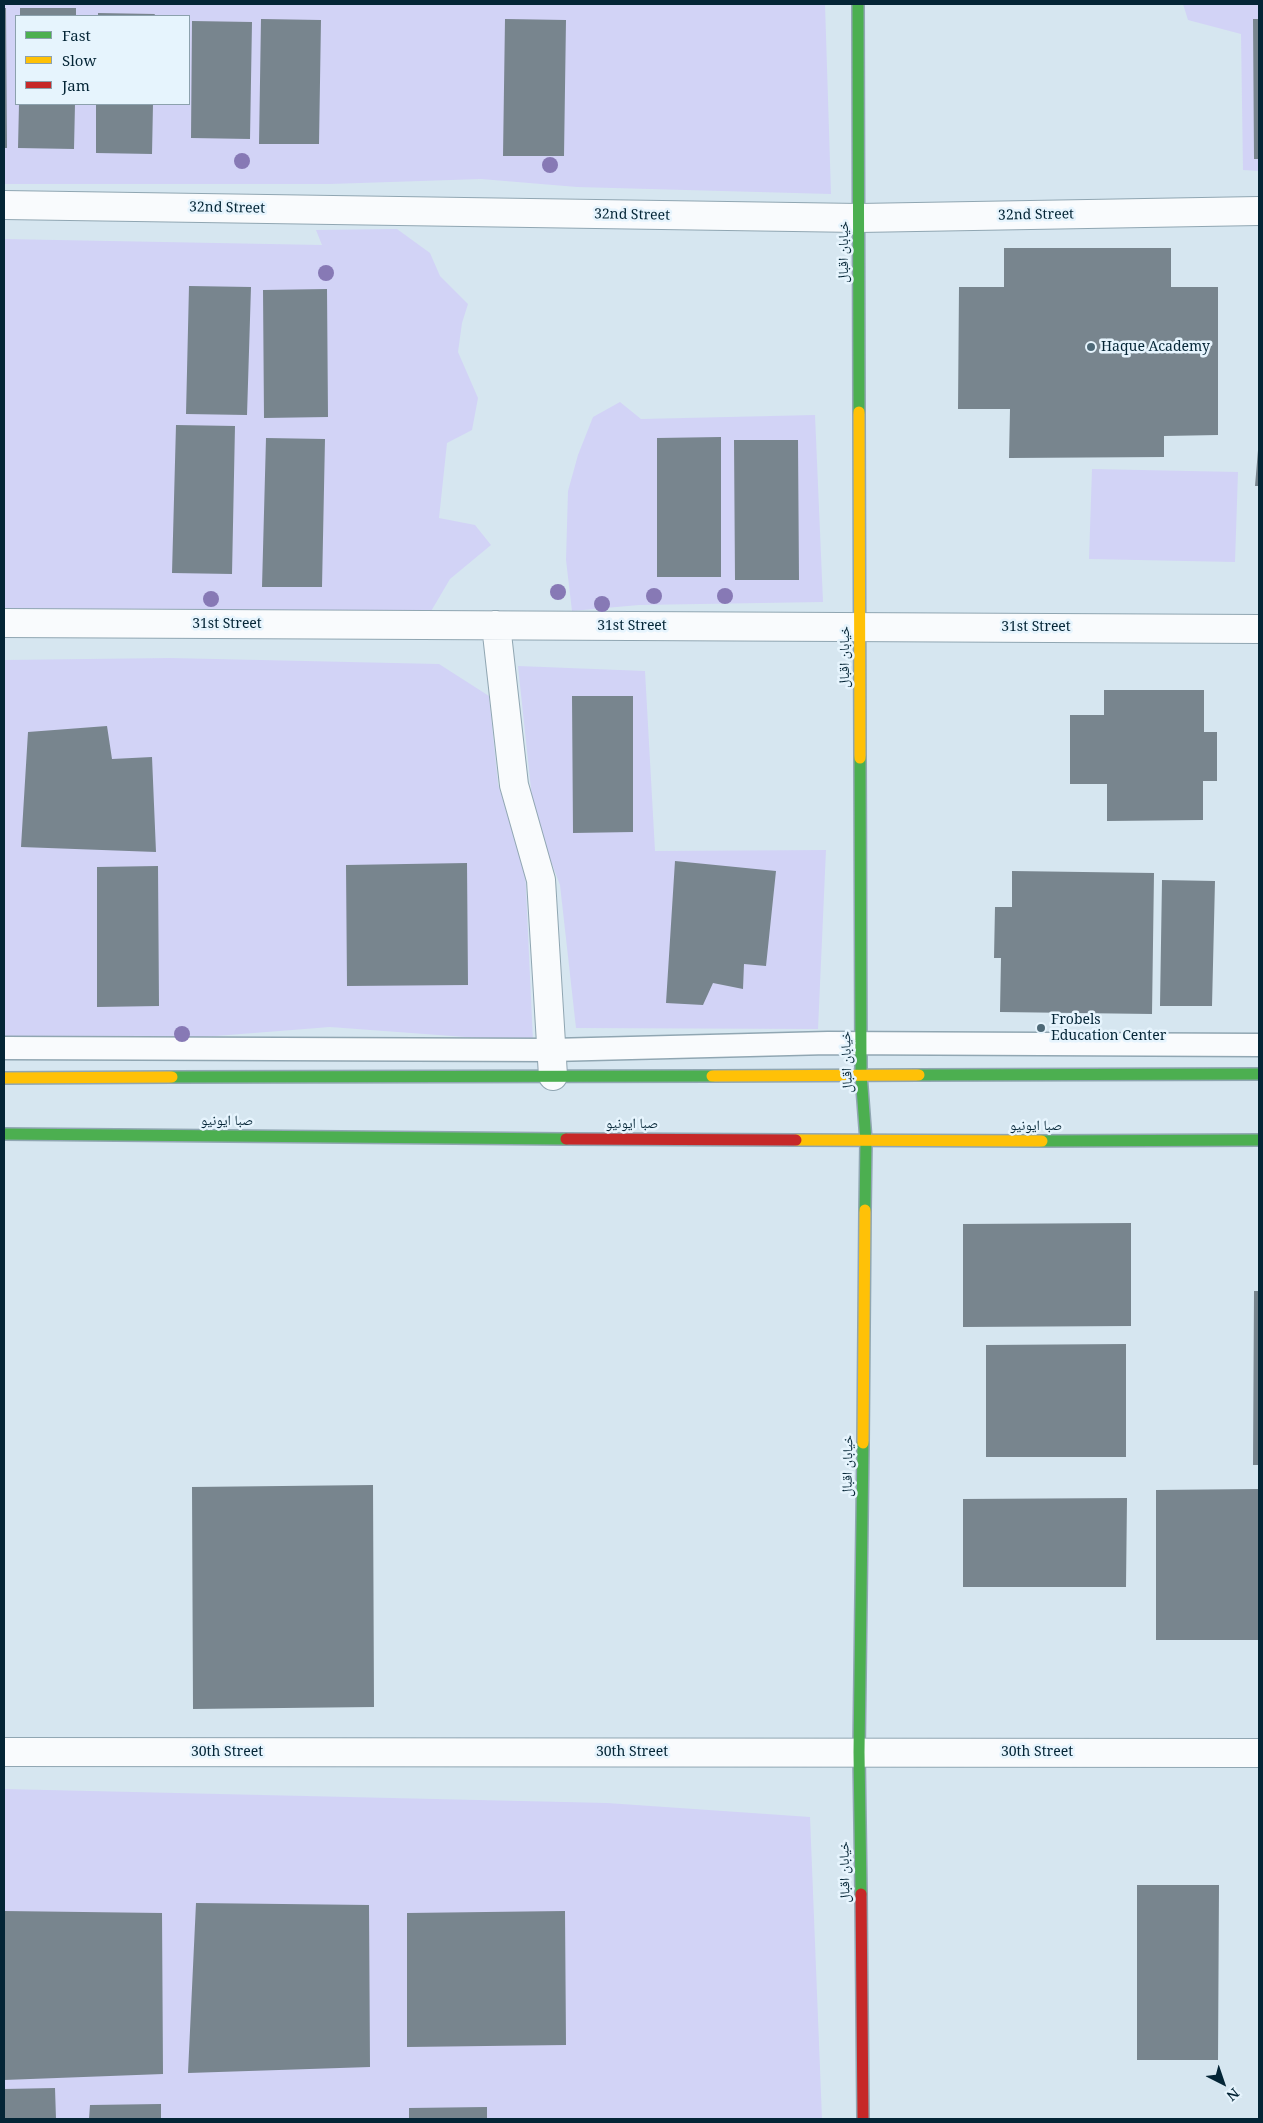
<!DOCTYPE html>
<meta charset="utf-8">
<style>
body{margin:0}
#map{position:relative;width:1263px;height:2123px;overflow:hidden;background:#d6e6f0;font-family:"Noto Serif",serif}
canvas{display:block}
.frame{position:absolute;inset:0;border:5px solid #042536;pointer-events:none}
.legend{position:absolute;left:15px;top:15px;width:175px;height:90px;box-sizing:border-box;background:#e6f4fd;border:1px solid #8ca1ad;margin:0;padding:6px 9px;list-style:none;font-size:15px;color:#042536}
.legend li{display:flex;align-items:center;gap:10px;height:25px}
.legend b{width:25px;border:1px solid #8ca1ad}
.north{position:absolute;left:1198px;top:2058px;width:50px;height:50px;-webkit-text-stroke:4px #e6f4fd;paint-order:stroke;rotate:139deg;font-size:14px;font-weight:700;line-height:20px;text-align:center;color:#042536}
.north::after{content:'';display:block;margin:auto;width:18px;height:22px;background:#042536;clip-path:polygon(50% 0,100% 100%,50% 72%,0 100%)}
</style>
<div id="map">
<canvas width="1263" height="2123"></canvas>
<div class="frame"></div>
<ul class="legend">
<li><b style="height:6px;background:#4caf50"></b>Fast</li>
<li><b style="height:6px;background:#ffc107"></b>Slow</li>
<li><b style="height:6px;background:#c62828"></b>Jam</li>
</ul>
<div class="north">N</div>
</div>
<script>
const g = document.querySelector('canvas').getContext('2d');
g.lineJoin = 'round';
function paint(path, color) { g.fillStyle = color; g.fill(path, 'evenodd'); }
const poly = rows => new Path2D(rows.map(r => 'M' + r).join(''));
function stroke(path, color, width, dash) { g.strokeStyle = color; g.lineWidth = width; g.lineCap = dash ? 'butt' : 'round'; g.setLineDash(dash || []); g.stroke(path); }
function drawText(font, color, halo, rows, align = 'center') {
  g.font = font + ' "Noto Serif","Noto Naskh Arabic",serif'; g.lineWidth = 5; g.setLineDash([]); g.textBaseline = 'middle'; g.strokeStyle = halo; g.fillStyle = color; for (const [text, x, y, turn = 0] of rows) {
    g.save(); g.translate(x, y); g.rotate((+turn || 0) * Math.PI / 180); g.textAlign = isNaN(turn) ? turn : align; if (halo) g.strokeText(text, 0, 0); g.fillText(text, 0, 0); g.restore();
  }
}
const green = poly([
 [4,4,825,4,831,194,577,187,481,179,330,184,4,184],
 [16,16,189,16,189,104,16,104],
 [1183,4,1259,4,1259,171,1243,170,1241,34,1188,20],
 [397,229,430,253,440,276,468,304,462,323,458,352,478,398,472,430,447,443,439,518,475,525,491,545,450,579,430,613,153,609,4,609,4,239,322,245,316,230],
 [620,402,641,419,815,415,823,602,639,605,572,611,566,560,568,491,578,455,593,417],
 [1092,469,1238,472,1235,562,1089,559],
 [170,658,439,664,489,696,498,784,525,868,533,1042,330,1027,165,1040,4,1043,4,660],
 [518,666,645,671,655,851,826,850,818,1029,576,1028,560,885,534,817],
 [4,1789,607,1803,810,1817,822,2119,4,2119]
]);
const building = poly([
 [4,8,6,8,7,148,4,148],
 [20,8,76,8,76,16,20,16],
 [98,13,155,14,154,16,98,16],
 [261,19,321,20,319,144,259,144],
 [505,19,566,20,564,156,503,156],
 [1253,19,1259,19,1259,159,1254,159],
 [192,21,252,22,250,139,191,138],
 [19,104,75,104,74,149,18,148],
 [96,104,153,104,152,154,96,153],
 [1004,248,1171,248,1171,287,1218,287,1218,435,1164,436,1164,457,1009,458,1010,409,958,409,959,287,1004,287],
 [189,286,251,287,247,415,186,414],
 [327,289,328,417,264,418,263,290],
 [176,425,235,426,232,574,172,573],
 [721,437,721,577,657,577,657,438],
 [266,438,325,439,322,587,262,587],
 [734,440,798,440,799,580,735,580],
 [1258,450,1259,486,1255,486],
 [1104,690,1204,690,1204,732,1217,732,1217,781,1203,781,1203,820,1107,821,1107,784,1070,784,1070,715,1104,715],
 [572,696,633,696,633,832,573,833],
 [107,726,112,759,152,757,156,852,21,847,28,732],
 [675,861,776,871,766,966,744,964,743,989,713,983,703,1005,666,1003],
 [467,863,468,985,347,986,346,865],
 [158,866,159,1006,97,1007,97,867],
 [1012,871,1154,873,1152,1014,1000,1012,1001,958,994,958,995,907,1012,907],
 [1162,880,1215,881,1212,1006,1160,1006],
 [1131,1223,1131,1326,963,1327,963,1224],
 [1254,1291,1259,1291,1259,1465,1253,1465],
 [1126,1344,1126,1457,986,1457,986,1345],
 [373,1485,374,1707,193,1709,192,1487],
 [1259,1489,1259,1640,1156,1640,1156,1490],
 [1127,1498,1126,1587,963,1587,963,1499],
 [1137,1885,1219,1885,1218,2060,1137,2060],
 [196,1903,369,1905,370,2067,188,2073],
 [4,1911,162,1913,163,2074,4,2080],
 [565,1911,566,2045,407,2047,407,1913],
 [55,2088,56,2119,4,2119,4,2089],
 [161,2104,161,2119,89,2119,90,2105],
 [487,2107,487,2119,409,2119,409,2108]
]);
const lane = poly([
 [4,1048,552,1050,828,1043,1259,1045]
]);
const street = poly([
 [4,205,859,218,1259,211],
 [4,623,1259,629],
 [496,625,514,785,541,880,553,1076],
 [4,1752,1259,1753]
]);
const fast = poly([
 [858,4,859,412],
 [860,758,861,1074,866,1141,865,1210],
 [919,1075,1259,1074],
 [172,1077,712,1076],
 [4,1134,566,1139],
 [1042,1141,1259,1140],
 [861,1894,859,1752,863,1443]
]);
const slow = poly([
 [859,412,860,758],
 [712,1076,919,1075],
 [4,1078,172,1077],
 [796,1140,1042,1141],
 [863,1443,865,1210]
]);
const jam = poly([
 [566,1139,796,1140],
 [861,1894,863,2119]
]);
const trees = [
 [242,161],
 [550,165],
 [326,273],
 [558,592],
 [654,596],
 [725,596],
 [211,599],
 [602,604],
 [182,1034]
];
const markers = [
 [1091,347,5,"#4e6977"],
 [1041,1028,5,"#4e6977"]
];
const streetNames = [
 ["32nd Street",227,208,1],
 ["32nd Street",632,215,1],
 ["32nd Street",1036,215,-1],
 ["خیابان اقبال",844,252,-90],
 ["31st Street",227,624],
 ["31st Street",632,626],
 ["31st Street",1036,627],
 ["خیابان اقبال",845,657,-90],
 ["خیابان اقبال",847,1062,-92],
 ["صبا ایونیو",227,1121],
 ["صبا ایونیو",632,1124],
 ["صبا ایونیو",1036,1126],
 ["خیابان اقبال",848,1466,-89],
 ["30th Street",227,1752],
 ["30th Street",632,1752],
 ["30th Street",1037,1752],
 ["خیابان اقبال",845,1872,-91]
];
const poiNames = [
 ["Haque Academy",1101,347],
 ["Frobels",1051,1020],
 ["Education Center",1051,1036]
];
paint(green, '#d2d3f6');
paint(building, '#78858e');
stroke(lane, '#90a6b2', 25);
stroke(street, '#90a6b2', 30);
stroke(fast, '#90a6b2', 14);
stroke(slow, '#90a6b2', 14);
stroke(jam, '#90a6b2', 14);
stroke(lane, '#f9fbfd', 22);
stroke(street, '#f9fbfd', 28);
stroke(fast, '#4caf50', 11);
stroke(slow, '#ffc107', 11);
stroke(jam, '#c62828', 11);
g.fillStyle = '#8779b5';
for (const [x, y] of trees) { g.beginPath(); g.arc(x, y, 8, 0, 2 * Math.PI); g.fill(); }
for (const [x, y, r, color] of markers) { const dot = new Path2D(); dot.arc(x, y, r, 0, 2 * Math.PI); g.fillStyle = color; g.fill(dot); stroke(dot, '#e6f4fd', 2); }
drawText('14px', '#042536', '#e6f4fd', streetNames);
drawText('14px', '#042536', '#e6f4fd', poiNames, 'left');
</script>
